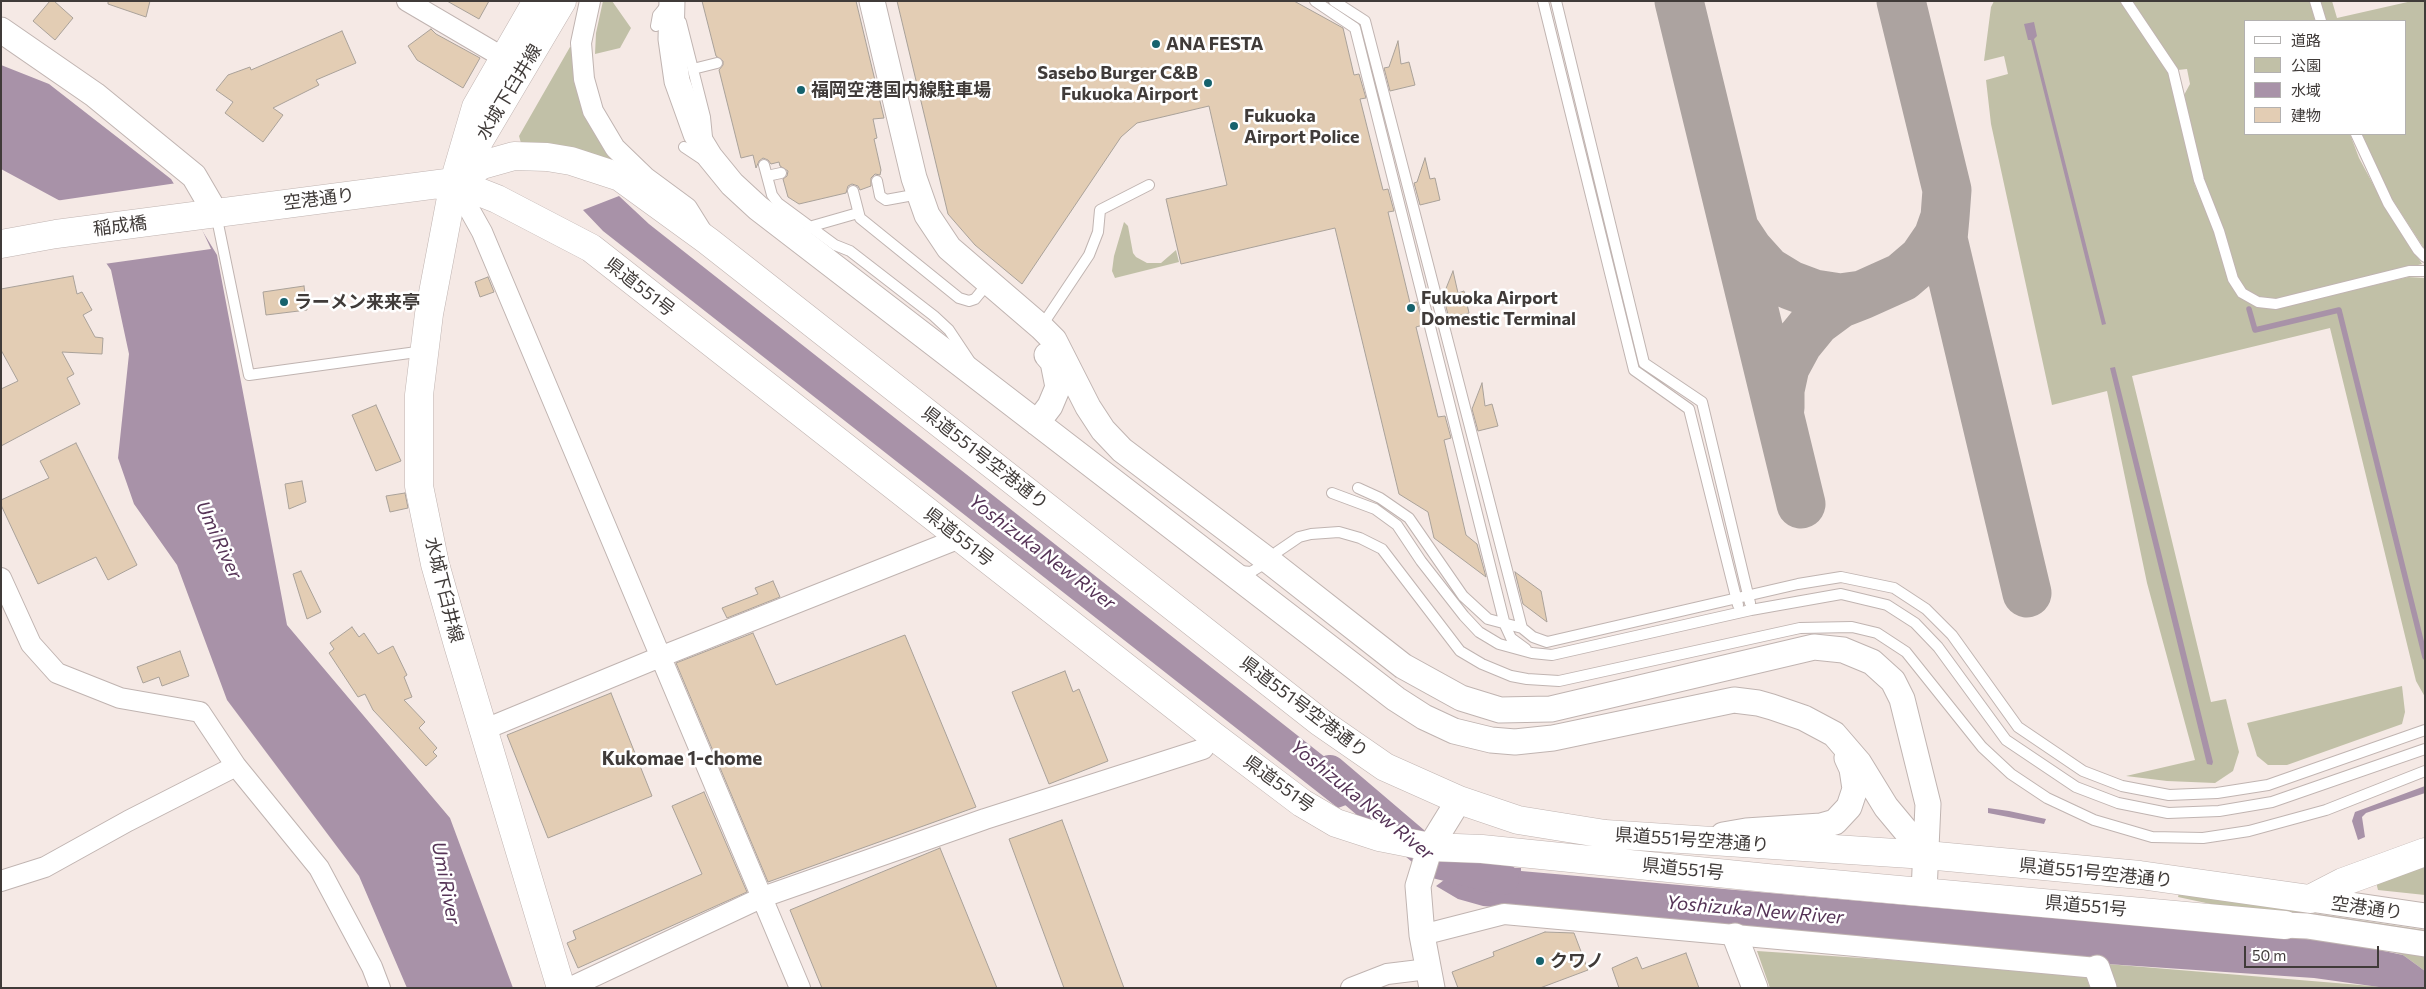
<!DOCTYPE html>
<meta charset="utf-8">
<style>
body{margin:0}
#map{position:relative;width:2426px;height:989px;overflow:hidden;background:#f5e9e5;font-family:Commissioner,"Noto Sans JP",sans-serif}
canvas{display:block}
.frame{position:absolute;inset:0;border:2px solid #403b39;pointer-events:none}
.legend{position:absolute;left:2244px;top:20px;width:162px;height:115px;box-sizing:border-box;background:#fff;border:1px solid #b3b1b0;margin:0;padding:6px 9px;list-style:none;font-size:15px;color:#403b39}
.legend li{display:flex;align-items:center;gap:10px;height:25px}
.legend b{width:25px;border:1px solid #b3b1b0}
.scale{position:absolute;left:2244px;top:946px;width:135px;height:22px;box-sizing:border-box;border:2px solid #403b39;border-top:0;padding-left:6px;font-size:15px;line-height:18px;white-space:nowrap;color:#403b39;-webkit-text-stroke:4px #fff;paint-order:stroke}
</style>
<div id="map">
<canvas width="2426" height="989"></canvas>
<div class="frame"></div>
<ul class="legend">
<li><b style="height:6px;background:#fff"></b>道路</li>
<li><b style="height:14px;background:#c1c0a7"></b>公園</li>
<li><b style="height:14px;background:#a892a8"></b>水域</li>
<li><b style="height:14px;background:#e3cdb4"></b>建物</li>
</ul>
<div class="scale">50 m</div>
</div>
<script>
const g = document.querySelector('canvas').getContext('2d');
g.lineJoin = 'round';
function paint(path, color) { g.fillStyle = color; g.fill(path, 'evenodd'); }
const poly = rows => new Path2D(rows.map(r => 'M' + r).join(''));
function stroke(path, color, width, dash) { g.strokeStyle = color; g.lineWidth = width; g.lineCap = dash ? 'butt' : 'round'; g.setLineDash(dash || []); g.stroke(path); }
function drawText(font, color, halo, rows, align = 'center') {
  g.font = font + ' Commissioner,"Noto Sans JP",sans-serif'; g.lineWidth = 5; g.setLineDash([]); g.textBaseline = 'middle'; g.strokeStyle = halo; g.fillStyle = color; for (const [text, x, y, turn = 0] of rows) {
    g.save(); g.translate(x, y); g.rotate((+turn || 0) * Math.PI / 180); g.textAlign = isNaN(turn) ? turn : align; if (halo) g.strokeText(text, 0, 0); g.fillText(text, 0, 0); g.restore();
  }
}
const green = poly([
 [603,1,612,1,631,28,620,48,595,54,596,33],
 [1994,1,2120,1,2168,71,2195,186,2216,234,2235,290,2283,307,2408,277,2425,278,2425,697,2416,681,2330,328,2132,376,2211,702,2226,699,2239,752,2233,771,2215,783,2167,781,2126,776,2195,760,2147,583,2107,391,2052,405,1991,124,1986,80,2008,74,2004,56,1984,61,1991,7],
 [2132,1,2310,1,2315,21,2245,21,2245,134,2350,134,2359,158,2381,199,2422,264,2283,299,2260,298,2245,289,2235,275,2203,177,2184,95,2190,84,2187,69,2178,70],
 [2319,1,2332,1,2337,18,2412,1,2425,1,2425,250,2392,199,2361,134,2405,134,2405,21,2325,21],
 [570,47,575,48,618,162,521,143,519,136],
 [1124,222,1128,226,1133,253,1136,257,1147,263,1161,263,1176,250,1179,262,1115,278,1112,271,1114,256],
 [2402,686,2405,712,2402,724,2287,765,2268,765,2257,756,2247,723],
 [2425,860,2425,895,2378,890,2375,878],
 [2179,893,2425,930,2425,935,2248,912,2178,897],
 [2379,948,2425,955,2425,971,2403,955],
 [1757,951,2085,973,2090,988,1770,988],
 [2107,964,2384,987,2386,988,2115,988]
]);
const water = poly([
 [2034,22,2037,36,2034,39,2106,324,2102,325,2031,40,2028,40,2024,24],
 [1,65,49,84,171,179,217,255,287,625,450,818,513,988,407,988,359,876,227,700,177,565,134,504,118,458,129,354,111,270,64,203,1,169],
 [619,196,649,224,1373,795,1338,808,603,231,583,210],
 [2115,367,2213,762,2212,765,2207,764,2110,368],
 [2425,786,2425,793,2366,813,2362,817,2365,837,2358,840,2352,821,2355,812],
 [1988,808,2009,811,2046,819,2044,824,1988,813],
 [1471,860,1473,863,1489,867,1521,868,1521,871,2041,917,2123,921,2346,943,2403,955,2425,971,2425,988,2386,988,2314,978,2107,964,1483,906,1458,899,1436,886]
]);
const pier = poly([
 [177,183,193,210,211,249,104,264,62,205,55,201]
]);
const stream = poly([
 [2249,309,2255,330,2339,310,2425,657]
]);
const river = poly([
 [1330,771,1438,863,1503,879]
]);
const taxiway = poly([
 [1679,1,1801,504],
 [1945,217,1943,239,2027,593],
 [1737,233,1749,251,1767,271,1790,285,1814,294,1840,298,1862,295,1902,277,1923,259,1938,237,1945,217,1947,190,1901,1],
 [1780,408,1780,390,1785,367,1798,343,1816,321,1839,304,1862,295]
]);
const building = poly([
 [50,1,54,1,73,18,55,40,33,21,50,1],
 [108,1,150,1,146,17,108,4,108,1],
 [447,1,489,1,479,19,447,1],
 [702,1,856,1,884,118,873,119,877,138,874,139,881,170,880,175,875,174,871,178,871,186,860,190,858,186,852,184,848,186,846,193,799,204,788,197,783,179,787,176,788,171,780,166,779,162,771,164,768,160,763,158,759,161,756,168,753,155,741,158,719,70,723,65,723,61,716,56,702,1],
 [897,1,1294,1,1343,28,1354,75,1359,74,1366,98,1360,99,1383,190,1388,189,1394,211,1388,212,1410,303,1417,302,1423,325,1416,327,1438,417,1445,416,1451,438,1444,440,1466,535,1477,544,1486,577,1434,538,1428,512,1399,494,1335,228,1181,264,1166,199,1227,185,1209,106,1137,123,1121,137,1022,284,975,245,948,214,897,1],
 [431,29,436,34,480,58,463,88,417,60,408,46,431,29],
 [342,31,356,63,316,80,319,85,273,108,283,115,263,142,225,113,233,102,216,90,228,75,250,67,251,70,342,31],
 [1398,41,1401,64,1409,62,1415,85,1390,91,1384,68,1389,67,1398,41],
 [1425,158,1430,179,1435,178,1440,200,1420,205,1414,183,1417,182,1425,158],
 [1453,271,1458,293,1464,291,1469,313,1449,318,1443,296,1453,271],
 [73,276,77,294,82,292,92,310,83,315,95,337,103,338,102,354,62,352,74,374,67,378,80,404,1,446,1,389,18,381,1,350,1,289,73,276],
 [488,277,494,292,480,297,475,282,488,277],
 [304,286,307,310,266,315,263,292,304,286],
 [1482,383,1485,406,1492,404,1498,426,1478,431,1472,409,1482,383],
 [376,405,401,461,376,471,352,415,376,405],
 [76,443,137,565,108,580,96,557,38,584,1,505,1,500,49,478,40,461,76,443],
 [302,481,306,502,289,509,285,484,302,481],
 [405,493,408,508,390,512,386,496,405,493],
 [301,571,321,612,307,619,293,574,301,571],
 [1515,572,1541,591,1547,622,1523,604,1515,572],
 [773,581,780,597,727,618,722,608,758,594,755,588,773,581],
 [352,627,359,637,364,633,378,654,393,646,407,675,404,677,412,697,404,700,425,722,419,728,437,748,433,752,437,756,426,766,373,710,365,694,358,697,329,653,334,649,330,643,352,627],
 [753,633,776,685,905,635,976,807,768,882,676,663,753,633],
 [180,651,189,676,162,686,159,677,143,683,137,667,180,651],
 [1065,671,1073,692,1079,689,1108,761,1049,784,1012,692,1065,671],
 [611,693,652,796,548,838,507,735,611,693],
 [704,792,747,892,578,968,567,943,576,939,573,931,702,874,672,806,704,792],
 [1062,820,1124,988,1064,988,1009,839,1062,820],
 [940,848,997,988,822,988,790,910,940,848],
 [1545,932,1574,933,1588,970,1540,988,1458,988,1452,972,1494,956,1493,952,1545,932],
 [1686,953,1699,988,1619,988,1612,968,1637,957,1642,969,1686,953]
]);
const service = poly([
 [1315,1,1355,28,1505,625,1511,638,1526,649],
 [1334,1,1365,21,1522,628],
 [1543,1,1634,370,1689,409,1738,605],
 [1556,1,1644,363,1702,402,1750,603],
 [2126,1,2173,71,2199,180,2219,231,2233,279,2242,293,2258,302,2276,304,2409,271,2425,271],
 [2315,1,2321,21],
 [681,22,705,117,707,137],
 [656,26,658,15,668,3],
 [693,69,717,63],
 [2356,134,2388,203,2418,250,2425,257],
 [684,147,705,161],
 [764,165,772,195,778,203,835,245,850,251,934,316,949,330,969,360],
 [767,176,781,173],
 [877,181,880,196,886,200,919,194],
 [853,191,860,218,959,298,969,301,975,299,989,282],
 [216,214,249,375,424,351],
 [809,227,858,213],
 [1041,327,1089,255,1098,232,1100,210,1149,185],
 [1358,488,1380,498,1409,518,1463,596,1488,619,1522,628,1533,637,1547,642,1798,584,1841,577,1894,588,1926,609,1952,635,2018,727,2083,771,2122,786,2169,795,2217,793,2268,785,2425,730],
 [1332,493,1375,509,1397,525,1421,561,1464,616,1479,632,1499,644,1532,653,1552,655,1751,610,1841,594,1887,605,1915,623,1938,647,2006,740,2076,787,2118,803,2168,813,2219,811,2272,802,2425,749],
 [1240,571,1251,572,1269,561,1277,552,1299,537,1311,534,1339,532,1360,538,1382,549,1460,651,1482,664,1511,676,1527,679,1559,681,1800,628,1852,627,1877,633,1906,652,1982,747,2011,774,2047,798,2094,820,2152,837,2203,838,2249,831,2326,810,2425,771]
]);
const minor = poly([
 [407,1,504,58],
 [590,1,581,43,584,79,593,111,615,148,645,177,687,208,702,232],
 [454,182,482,232,800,988],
 [1,578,31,644,57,673,120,698,200,712,236,766,319,868,372,967,380,988],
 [483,730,660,657,960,538],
 [1,881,45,867,128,821,236,766],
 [1422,935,1504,914,2097,968],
 [569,988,763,897,985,819,1203,749,1212,735],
 [1351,988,1387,974,1428,969]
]);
const tertiary = poly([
 [672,1,671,39,677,81,696,134,710,157,732,184,758,208,1396,699,1424,717,1454,731,1491,740,1515,742,1553,738,1734,700,1758,703,1772,707,1804,718,1834,734,1859,763,1886,807,1926,855],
 [872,1,914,178,927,215,949,248,1041,327,1054,340,1088,407,1103,430,1122,450,1269,561,1403,666,1461,698,1500,710,1551,709,1814,647,1843,650,1872,662,1893,681,1902,699,1928,804,1924,892],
 [1,30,95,95,194,176,215,212],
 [1037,423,1050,406,1058,387,1053,362,1047,355],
 [1723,835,1746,831,1821,826,1835,822,1849,807,1855,789,1852,769,1847,758],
 [2310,899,2425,916],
 [2285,925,2307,926,2425,944],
 [1735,936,1755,988],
 [2097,968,2104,988],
 [1432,988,1422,935,1418,886,1430,847,1459,800]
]);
const secondary = poly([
 [537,1,476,107,454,182,429,314,419,395,419,486,435,564,458,645,561,988],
 [473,151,562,1],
 [454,182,497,199,591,248,1212,735,1302,803,1336,823,1379,837,1430,847,1482,849,1767,878,2285,925],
 [1,244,56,234,454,182,482,165,514,156,547,157,571,161,620,177,708,241,1320,722,1385,767,1459,800,1518,820,1605,834,1926,855,2140,875,2310,899,2343,882,2425,852]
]);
const markers = [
 [1156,44,5,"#16626d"],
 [1208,83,5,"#16626d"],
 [801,90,5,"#16626d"],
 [1234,126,5,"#16626d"],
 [284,302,5,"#16626d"],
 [1411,308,5,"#16626d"],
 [1540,961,5,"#16626d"]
];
const poiNames = [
 ["ANA FESTA",1166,44],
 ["Sasebo Burger C&B",1198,73,"right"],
 ["Fukuoka Airport",1198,94,"right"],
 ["福岡空港国内線駐車場",811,90],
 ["Fukuoka",1244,116],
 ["Airport Police",1244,137],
 ["Fukuoka Airport",1421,298],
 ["Domestic Terminal",1421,319],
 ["ラーメン来来亭",294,302],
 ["クワノ",1550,961]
];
const streetNames = [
 ["水城下臼井線",509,92,-59],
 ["空港通り",319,199,-7],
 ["稲成橋",120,226,-7],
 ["県道551号",640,287,38],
 ["県道551号空港通り",985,458,38],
 ["県道551号",959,537,38],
 ["水城下臼井線",444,590,76],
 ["県道551号空港通り",1304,707,37],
 ["県道551号",1279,784,36],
 ["県道551号空港通り",1692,840,4],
 ["県道551号",1683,869,6],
 ["県道551号空港通り",2096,873,6],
 ["県道551号",2086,906,5],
 ["空港通り",2367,908,8]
];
const waterNames = [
 ["Umi River",219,540,65],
 ["Yoshizuka New River",1042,552,37],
 ["Yoshizuka New River",1362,800,39],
 ["Umi River",446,883,79],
 ["Yoshizuka New River",1755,910,5]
];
const neighbourhoodNames = [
 ["Kukomae 1-chome",682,759]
];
paint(green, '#c1c0a7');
paint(water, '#a892a8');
paint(pier, '#f5e9e5');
stroke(stream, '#a892a8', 5.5);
stroke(river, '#a892a8', 32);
stroke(taxiway, '#aca3a0', 49);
paint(building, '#e3cdb4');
stroke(building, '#a9a199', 1);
stroke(service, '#c0b4b1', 12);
stroke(minor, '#c0b4b1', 22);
stroke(tertiary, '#c0b4b1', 27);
stroke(secondary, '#c0b4b1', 29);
stroke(service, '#fff', 10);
stroke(minor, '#fff', 20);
stroke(tertiary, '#fff', 25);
stroke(secondary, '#fff', 28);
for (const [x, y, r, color] of markers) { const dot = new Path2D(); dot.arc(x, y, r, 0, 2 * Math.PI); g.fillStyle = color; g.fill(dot); stroke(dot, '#fff', 2); }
drawText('bold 18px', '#403b39', '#fff', poiNames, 'left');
drawText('18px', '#403b39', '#fff', streetNames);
drawText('italic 19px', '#553356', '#fff', waterNames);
drawText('bold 19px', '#403b39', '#fff', neighbourhoodNames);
</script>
